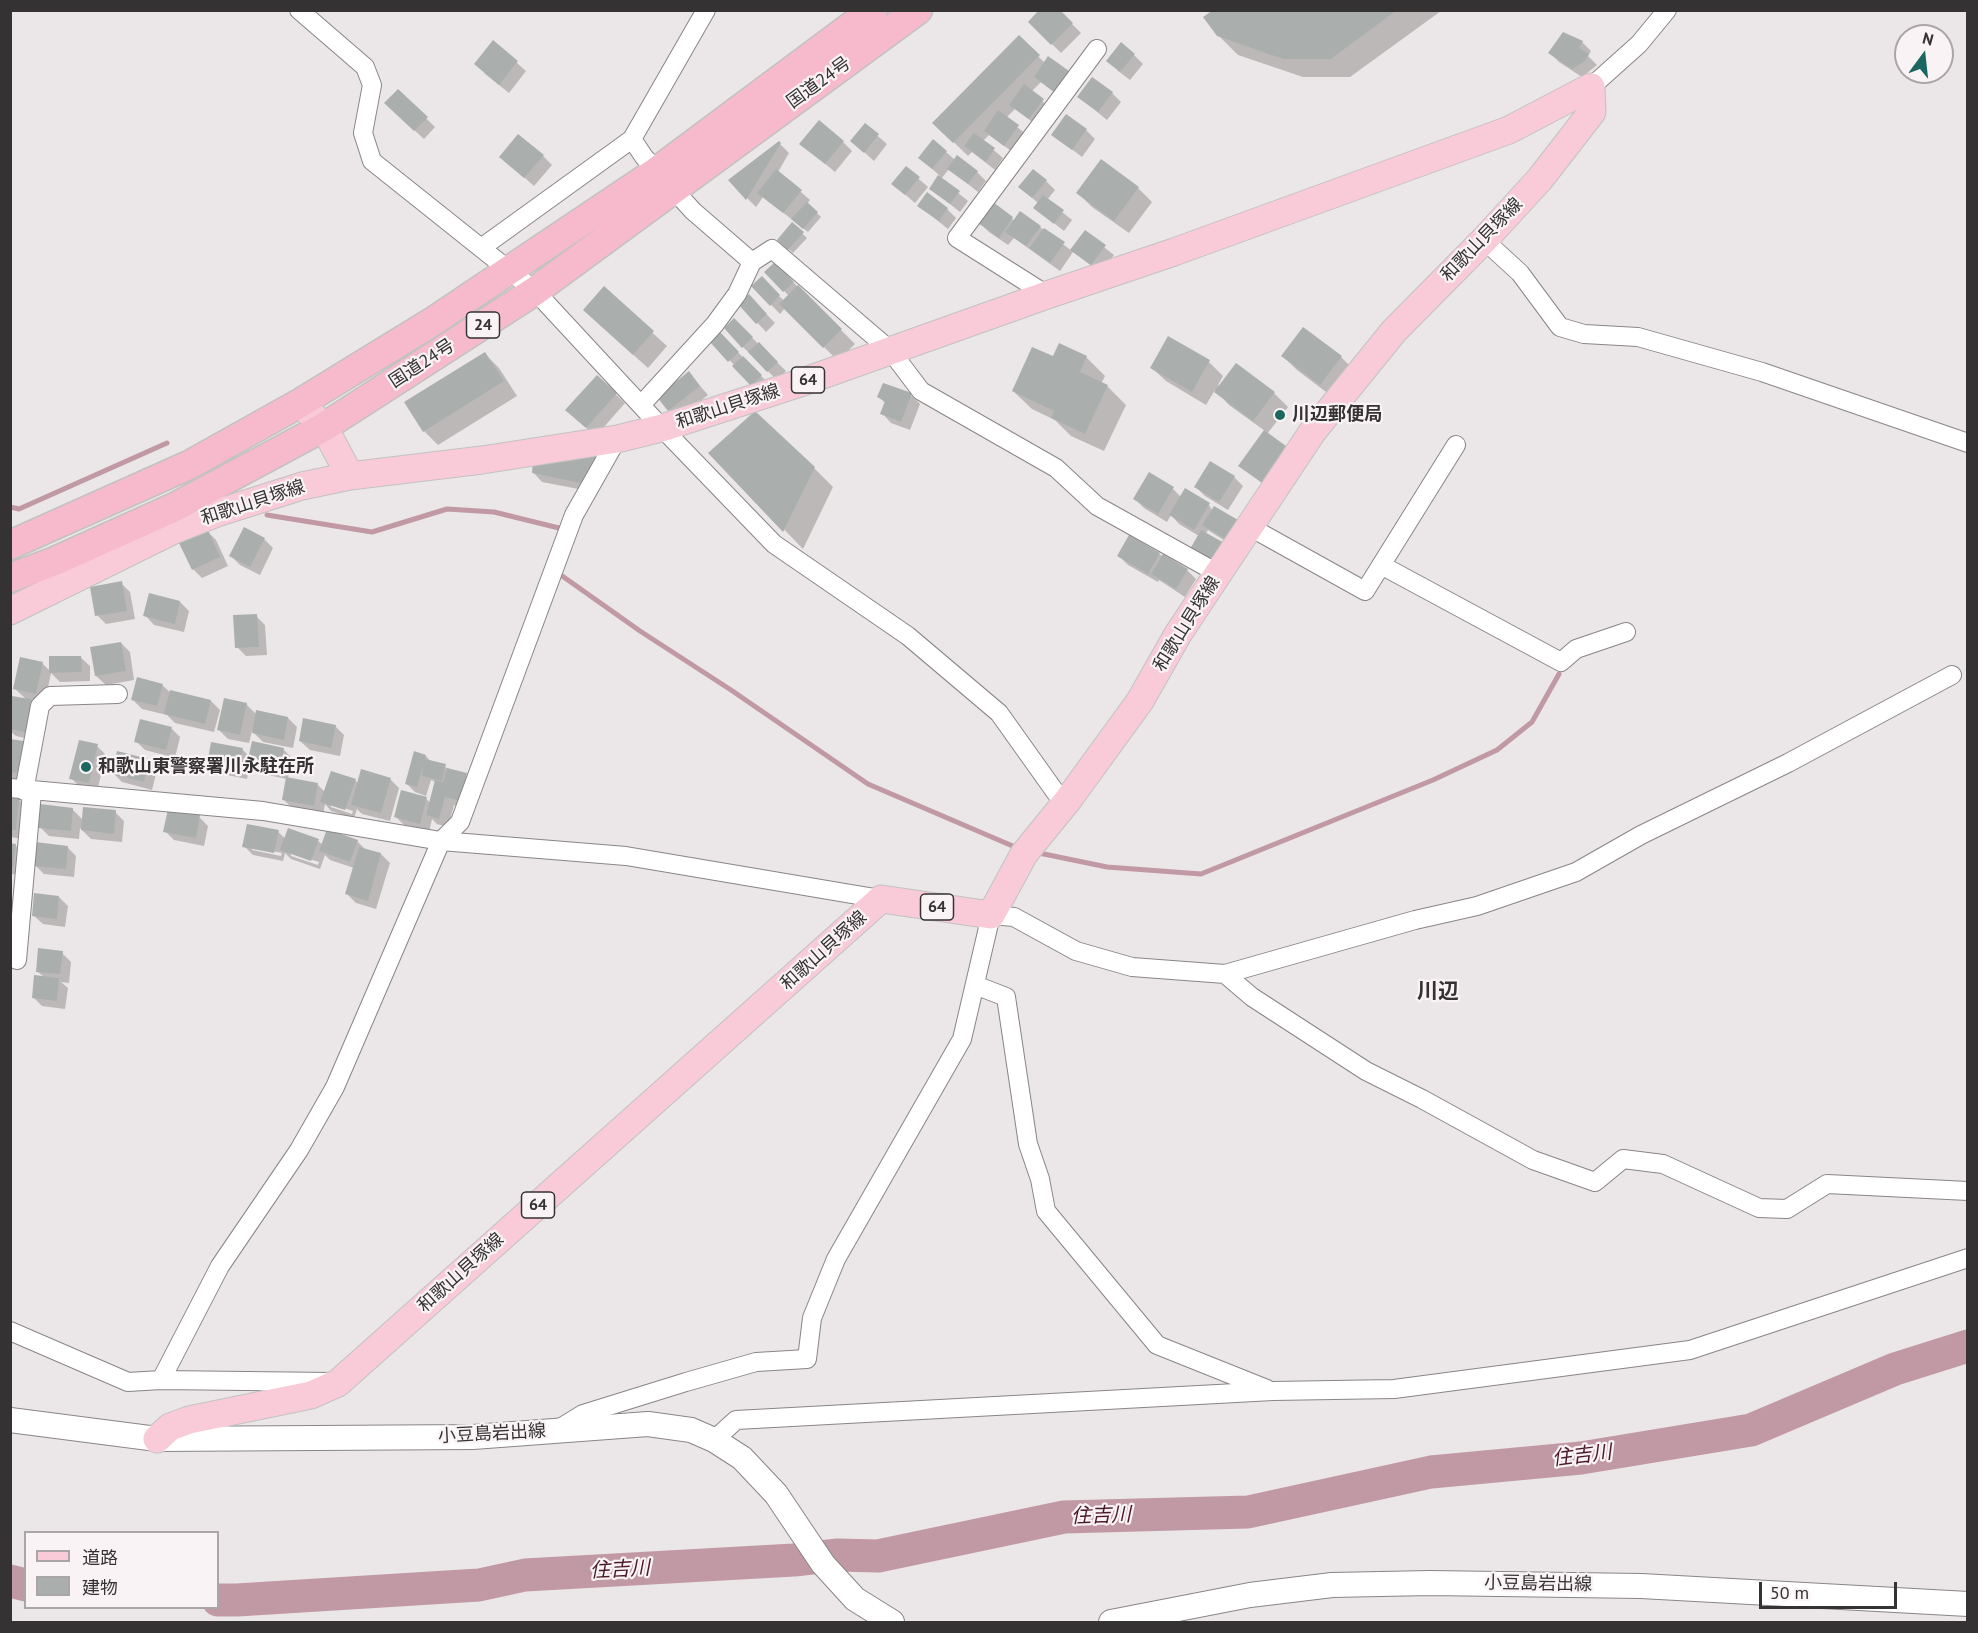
<!DOCTYPE html>
<meta charset="utf-8">
<style>
body{margin:0}
#map{position:relative;width:1978px;height:1633px;overflow:hidden;background:#ebe6e7;font-family:"PT Sans","Noto Sans JP",sans-serif}
canvas{display:block}
.frame{position:absolute;inset:0;border:12px solid #343233;pointer-events:none}
.legend{position:absolute;left:24px;top:1531px;width:195px;height:78px;box-sizing:border-box;background:#f9f3f5;border:2px solid #aaa6a7;margin:0;padding:8px 10px;list-style:none;font-size:18px;color:#343233}
.legend li{display:flex;align-items:center;gap:12px;height:30px}
.legend b{width:30px;border:2px solid #aaa6a7}
.north{position:absolute;left:1894px;top:24px;width:60px;height:60px;box-sizing:border-box;background:#f9f3f5;border:2px solid #aaa6a7;border-radius:50%;rotate:15deg;font-size:16px;font-weight:700;line-height:24px;text-align:center;color:#343233}
.north::after{content:'';display:block;margin:auto;width:21px;height:27px;background:#1c6760;clip-path:polygon(50% 0,100% 100%,50% 72%,0 100%)}
.scale{position:absolute;left:1759px;top:1582px;width:138px;height:27px;box-sizing:border-box;border:3px solid #343233;border-top:0;padding-left:8px;font-size:18px;line-height:21px;white-space:nowrap;color:#343233;-webkit-text-stroke:4px #f9f3f5;paint-order:stroke}
</style>
<div id="map">
<canvas width="1978" height="1633"></canvas>
<div class="frame"></div>
<ul class="legend">
<li><b style="height:8px;background:#f9cbd9"></b>道路</li>
<li><b style="height:16px;background:#aaafae"></b>建物</li>
</ul>
<div class="north">N</div>
<div class="scale">50 m</div>
</div>
<script>
const g = document.querySelector('canvas').getContext('2d');
g.lineJoin = 'round';
function paint(path, color) { g.fillStyle = color; g.fill(path, 'evenodd'); }
const poly = rows => new Path2D(rows.map(r => 'M' + r).join(''));
function stroke(path, color, width, dash) { g.strokeStyle = color; g.lineWidth = width; g.lineCap = dash ? 'butt' : 'round'; g.setLineDash(dash || []); g.stroke(path); }
function drawText(font, color, halo, rows, align = 'center') {
  g.font = font + ' "PT Sans","Noto Sans JP",sans-serif'; g.lineWidth = 4.5; g.setLineDash([]); g.textBaseline = 'middle'; g.strokeStyle = halo; g.fillStyle = color; for (const [text, x, y, turn = 0] of rows) {
    g.save(); g.translate(x, y); g.rotate((+turn || 0) * Math.PI / 180); g.textAlign = isNaN(turn) ? turn : align; if (halo) g.strokeText(text, 0, 0); g.fillText(text, 0, 0); g.restore();
  }
}
const shadow = poly([
 [1058,10,1081,33,1061,53,1030,22],
 [1216,10,1441,10,1441,11,1350,77,1303,77,1238,55,1219,36],
 [1019,37,1045,63,1068,72,1077,81,1064,100,1041,82,1031,92,1052,109,1039,127,1015,109,1006,118,1027,135,1014,153,989,135,983,141,1003,158,995,170,972,152,968,156,934,123],
 [493,42,526,71,509,93,484,73],
 [1582,42,1591,51,1588,56,1597,65,1582,77,1559,62,1550,53],
 [1134,55,1143,64,1130,80,1117,70],
 [398,91,435,127,424,139,395,112],
 [1112,93,1121,102,1107,120,1079,97],
 [865,125,887,144,874,161,852,141],
 [1086,130,1095,139,1082,157,1053,135],
 [843,142,852,151,835,172,801,144],
 [779,143,789,153,778,172,810,200,807,204,821,217,808,232,763,197,756,207,730,181],
 [946,152,955,160,977,172,986,181,978,192,949,169,941,179,968,201,960,212,931,189,940,176,920,158],
 [543,156,552,165,534,186,501,157],
 [906,168,928,187,915,203,893,184],
 [1046,181,1055,190,1047,200,1072,220,1064,231,1035,208,1038,203,1020,187],
 [1138,188,1152,202,1129,233,1092,207,1078,193],
 [993,204,1015,221,1040,227,1072,251,1085,232,1114,255,1101,273,1073,252,1060,271,1014,238,1008,245,989,232,980,223],
 [919,206,947,209,956,218,948,229],
 [792,224,807,238,793,253,779,240],
 [775,264,855,344,838,361,785,308,780,314,753,286,762,278,784,301,789,296,766,272],
 [604,289,667,346,648,368,599,324],
 [749,296,775,323,766,332,740,304],
 [734,320,786,371,777,380,743,347],
 [720,334,770,385,761,393,712,342],
 [1168,338,1209,362,1223,376,1218,385,1219,386,1274,393,1288,407,1267,434,1294,456,1270,490,1240,465,1265,431,1229,405,1215,390,1206,405,1166,381,1152,368],
 [485,354,499,368,517,396,438,445,424,431],
 [1283,356,1341,357,1355,371,1334,398,1297,370],
 [1086,357,1105,376,1101,384,1107,386,1126,405,1104,451,1071,436,1055,420,1032,409,1013,391,1053,358],
 [689,373,708,395,678,419,669,410],
 [597,377,625,403,596,436,576,419],
 [911,395,920,404,910,430,891,423,882,413,886,404,879,397],
 [592,453,589,491,542,482,533,472],
 [710,453,814,468,833,487,803,549],
 [1211,463,1234,477,1243,486,1228,510,1205,496,1196,487],
 [1173,489,1181,497,1209,505,1236,548,1208,530,1206,534,1199,536,1179,524,1171,515,1167,522,1144,508,1135,499],
 [207,531,216,540,228,566,202,578,193,569],
 [264,539,273,548,260,575,240,565,231,556],
 [1159,554,1187,570,1196,579,1185,597,1159,580,1158,582,1128,565,1119,556],
 [121,583,130,592,135,619,106,624,97,615],
 [180,602,189,611,184,632,154,625,145,615],
 [256,616,265,625,267,655,246,656,237,647],
 [121,643,130,652,134,680,106,685,96,676],
 [80,657,90,666,90,681,60,682,51,673,45,702,31,699,43,711,37,741,16,736,10,731,10,702,27,700,15,689,42,663,51,672],
 [162,685,171,693,211,701,220,710,214,732,175,723,167,715,142,709,133,700],
 [246,704,257,715,288,718,297,727,293,748,263,742,252,731,249,743,228,739,219,730],
 [335,726,344,735,340,756,310,750,300,741],
 [171,728,180,737,175,758,145,750,136,741],
 [10,740,23,743,32,752,26,782,10,778],
 [97,746,106,755,97,791,80,787,71,778],
 [242,749,250,757,283,749,292,758,288,779,318,785,325,792,355,780,359,784,390,779,399,788,390,821,362,814,357,809,354,818,331,811,325,804,323,815,292,808,283,799,287,779,258,773,250,765,247,779,217,773,208,764],
 [217,765,246,771,246,774,217,768],
 [331,804,353,811,352,814,331,807],
 [426,756,431,762,466,775,475,784,468,809,454,805,448,827,437,824,432,819,429,832,405,826,396,817,426,799,431,803,436,782,431,780,426,796,415,792,406,783],
 [148,760,157,770,152,790,122,782,113,773],
 [10,798,18,799,27,808,24,839,10,837],
 [72,809,83,820,115,812,124,821,122,842,91,839,80,828,79,839,49,836,40,827],
 [199,817,208,826,204,846,174,840,165,831],
 [278,832,286,839,318,841,323,845,357,841,366,850,381,854,390,863,376,909,356,903,347,894,354,868,330,860,325,855,320,869,291,859,285,853,283,861,253,855,244,846],
 [252,847,282,853,281,856,252,850],
 [291,853,319,862,318,865,291,856],
 [10,845,15,845,24,854,22,875,10,874],
 [67,847,76,856,74,877,44,874,35,865],
 [10,897,18,905,16,926,10,926],
 [59,897,68,906,65,927,43,924,33,915],
 [62,953,71,962,69,983,61,982,68,988,65,1009,42,1006,33,997,44,977,37,971]
]);
const stream = poly([
 [10,507,19,509,167,443],
 [267,515,372,532,447,509,494,512,567,530],
 [560,570,558,573,640,631,731,690,868,784,1015,847],
 [1039,853,1107,867,1201,874,1433,780,1497,750,1532,722,1559,674]
]);
const river = poly([
 [10,1581,26,1585],
 [218,1600,237,1600,479,1585,525,1575,794,1560,838,1555,878,1556,1064,1517,1248,1512,1431,1472,1581,1458,1751,1430,1895,1369,1968,1346]
]);
const building = poly([
 [1039,10,1060,10,1073,23,1051,45,1028,22],
 [1213,10,1397,10,1331,59,1283,59,1217,36,1203,17],
 [1563,32,1583,41,1579,48,1589,54,1585,61,1572,69,1548,53],
 [1019,35,1040,55,953,143,932,123],
 [493,40,518,61,499,85,474,64],
 [1121,42,1135,54,1120,72,1106,61],
 [1048,56,1069,71,1054,92,1034,77],
 [1092,77,1113,92,1098,112,1077,97],
 [1024,84,1044,99,1029,119,1009,105],
 [398,89,428,117,414,131,384,103],
 [998,110,1019,125,1004,146,984,131],
 [1066,114,1087,129,1072,150,1051,135],
 [819,120,844,141,825,164,799,144],
 [865,123,879,134,864,153,850,141],
 [974,133,995,148,986,162,964,146],
 [518,134,544,155,524,178,499,157],
 [933,139,947,151,932,169,918,158],
 [779,141,781,143,746,200,728,180],
 [957,155,978,171,968,184,947,169],
 [1101,159,1139,187,1114,221,1076,193],
 [906,166,920,177,905,195,891,184],
 [776,169,802,190,783,213,757,193],
 [1033,169,1047,180,1032,198,1018,187],
 [938,175,960,191,950,204,929,189],
 [927,192,948,208,939,221,917,206],
 [1043,195,1064,210,1054,224,1033,208],
 [807,202,818,212,803,229,791,219],
 [993,202,1013,217,999,238,978,223],
 [1020,211,1041,226,1026,246,1005,232],
 [792,222,804,232,788,250,777,240],
 [1044,228,1065,242,1050,263,1029,248],
 [1085,230,1106,245,1091,265,1070,250],
 [775,262,794,282,783,292,764,272],
 [762,276,780,295,770,306,751,286],
 [798,285,842,329,823,348,779,304],
 [604,286,654,331,633,355,583,310],
 [749,294,767,314,756,324,738,304],
 [734,318,753,337,742,348,724,328],
 [1303,327,1342,356,1320,385,1281,356],
 [720,332,739,352,728,362,710,342],
 [1168,336,1210,360,1192,392,1150,368],
 [759,342,778,362,767,372,748,352],
 [1059,343,1087,356,1080,372,1108,385,1085,434,1051,418,1054,411,1012,391,1032,347,1053,356],
 [485,352,504,381,423,432,404,402],
 [743,356,762,375,751,386,732,366],
 [1236,363,1275,392,1253,421,1214,392],
 [689,371,700,386,668,411,657,397],
 [597,375,617,393,586,428,565,410],
 [883,383,912,393,901,422,880,414,885,401,877,397],
 [755,411,815,467,783,532,708,453],
 [1264,430,1286,446,1261,482,1238,466],
 [593,451,599,460,580,483,532,473,533,461],
 [1210,461,1235,476,1219,502,1194,487],
 [1149,472,1174,487,1158,514,1133,499],
 [1185,488,1210,503,1194,530,1169,515],
 [1214,506,1238,520,1227,540,1202,525],
 [244,527,265,538,250,567,229,556],
 [208,530,220,557,192,570,179,543],
 [1201,530,1226,544,1214,564,1190,549],
 [1129,535,1160,553,1148,574,1117,556],
 [1163,554,1188,569,1176,589,1151,574],
 [122,581,127,611,95,616,90,587],
 [149,593,180,601,175,624,143,616],
 [257,614,259,647,235,648,233,615],
 [121,642,126,671,95,676,90,647],
 [49,656,81,656,82,672,49,673],
 [20,657,43,662,36,694,13,689],
 [137,677,163,684,157,706,131,700],
 [170,690,211,700,205,724,164,714],
 [12,696,35,700,28,733,10,729],
 [224,698,247,703,240,735,217,730],
 [256,710,288,717,284,740,252,733],
 [303,718,336,725,331,748,299,741],
 [140,719,172,727,166,750,134,742],
 [10,739,24,741,17,773,10,772],
 [79,740,98,744,89,783,69,779],
 [252,741,284,748,279,771,247,764],
 [211,742,243,748,239,771,207,765],
 [117,751,149,759,144,782,112,774],
 [414,751,426,755,425,759,446,764,442,781,422,776,423,766,417,787,405,784],
 [447,768,467,773,460,801,445,797,439,819,426,815,435,780,443,782],
 [361,769,391,778,381,813,351,805],
 [331,771,356,779,345,810,320,802],
 [286,777,318,783,314,806,282,800],
 [401,790,427,797,420,824,394,817],
 [10,797,19,798,16,830,10,830],
 [40,804,73,808,71,831,38,828],
 [83,807,116,810,114,834,81,830],
 [168,809,200,815,196,838,163,832],
 [247,824,279,830,274,853,242,847],
 [288,828,319,839,311,861,280,850],
 [327,829,358,840,350,862,319,851],
 [35,842,68,846,66,869,33,866],
 [10,843,16,844,13,867,10,867],
 [359,847,381,853,368,901,345,894],
 [34,893,59,896,57,919,32,916],
 [38,948,63,951,60,974,36,972],
 [34,975,59,978,57,1001,32,998]
]);
const minor = poly([
 [299,10,365,67,372,85,363,133,372,161,535,291,662,428,774,544,908,636,999,713,1056,793,1068,800],
 [706,10,632,139,644,157,693,211,752,262,772,249,890,350,921,391,1056,468,1097,506,1219,574],
 [1591,87,1639,44,1667,10],
 [1484,240,1520,273,1560,327,1584,334,1638,337,1762,372,1968,443],
 [481,248,632,139],
 [1047,295,957,238,1097,49],
 [641,405,715,324,737,294,752,262],
 [1250,527,1365,591,1456,445],
 [1381,565,1561,662,1576,649,1626,632],
 [10,788,263,811,441,841,626,856,881,899],
 [24,791,40,706,50,696,118,694],
 [17,960,32,792],
 [1225,974,1252,997,1366,1071,1422,1099,1533,1160,1595,1182,1623,1159,1663,1164,1759,1208,1787,1209,1827,1184,1968,1191],
 [975,985,1006,997,1028,1144,1040,1179,1046,1211,1157,1345,1267,1389],
 [10,1331,128,1382,161,1380,331,1382],
 [161,1380,220,1266,299,1150,335,1087,441,841,460,822,574,515,617,439],
 [557,1430,583,1414,686,1382,756,1362,807,1359,812,1318,836,1259,962,1039,991,915,1014,917,1076,951,1132,967,1225,974,1415,920,1477,906,1576,872,1641,835,1788,763,1952,675],
 [714,1440,736,1420,1273,1391,1394,1389,1690,1350,1968,1258]
]);
const secondary = poly([
 [10,1420,157,1439,473,1437,648,1424,691,1430,714,1440,742,1458,776,1494,823,1564,855,1599,892,1622],
 [1111,1622,1250,1595,1332,1585,1430,1583,1641,1586,1968,1604]
]);
const primary = poly([
 [300,403,324,427,350,476],
 [10,611,174,530,217,513,302,486,350,476,482,460,617,439,662,428,797,384,1047,295,1174,252,1509,130,1591,87,1592,112,1540,179,1484,240,1394,331,1313,431,1178,634,1140,701,1068,800,1024,854,991,915,881,899,338,1383,311,1395,189,1420,170,1427,157,1439]
]);
const trunk = poly([
 [10,545,189,465,300,403,432,322,657,171,873,10],
 [10,578,55,561,175,507,324,427,535,291,918,10]
]);
const markers = [
 [1280,415,6,"#1c6760"],
 [86,767,6,"#1c6760"]
];
const shields = [
 [483,325,33],
 [808,380,33],
 [937,907,33],
 [538,1205,33]
];
const shieldNames = [
 ["24",483,325],
 ["64",808,380],
 ["64",937,907],
 ["64",538,1205]
];
const streetNames = [
 ["国道24号",819,83,-36],
 ["和歌山貝塚線",1482,240,-46],
 ["国道24号",422,364,-33],
 ["和歌山貝塚線",728,407,-18],
 ["和歌山貝塚線",253,503,-18],
 ["和歌山貝塚線",1187,624,-58],
 ["和歌山貝塚線",824,951,-42],
 ["和歌山貝塚線",461,1273,-42],
 ["小豆島岩出線",492,1434,-3],
 ["小豆島岩出線",1538,1584,1]
];
const poiNames = [
 ["川辺郵便局",1292,415],
 ["和歌山東警察署川永駐在所",98,767]
];
const waterNames = [
 ["住吉川",1582,1456,-7],
 ["住吉川",1101,1516,-2],
 ["住吉川",620,1570,-3]
];
const quarterNames = [
 ["川辺",1438,992]
];
paint(shadow, '#0003');
stroke(stream, '#c199a4', 5);
stroke(river, '#c199a4', 33);
paint(building, '#aaafae');
stroke(minor, '#8a8586', 20);
stroke(secondary, '#8a8586', 26);
stroke(primary, '#c2c2c2', 29);
stroke(trunk, '#c2c2c2', 31);
stroke(minor, '#fff', 18);
stroke(secondary, '#fff', 24);
stroke(primary, '#f9cbd9', 27);
stroke(trunk, '#f7bacc', 28);
for (const [x, y, r, color] of markers) { const dot = new Path2D(); dot.arc(x, y, r, 0, 2 * Math.PI); g.fillStyle = color; g.fill(dot); stroke(dot, '#f9f3f5', 2); }
for (const [x, y, w] of shields) { const box = new Path2D(); box.roundRect(x - w / 2, y - 13, w, 26, 4.5); g.fillStyle = '#f9f3f5'; g.fill(box); stroke(box, '#343233', 1.5); }
drawText('bold 16px', '#343233', null, shieldNames);
drawText('18px', '#343233', '#f9f3f5', streetNames);
drawText('bold 18px', '#343233', '#f9f3f5', poiNames, 'left');
drawText('italic 20px', '#4b182a', '#f9f3f5', waterNames);
drawText('bold 21px', '#343233', '#f9f3f5', quarterNames);
</script>
